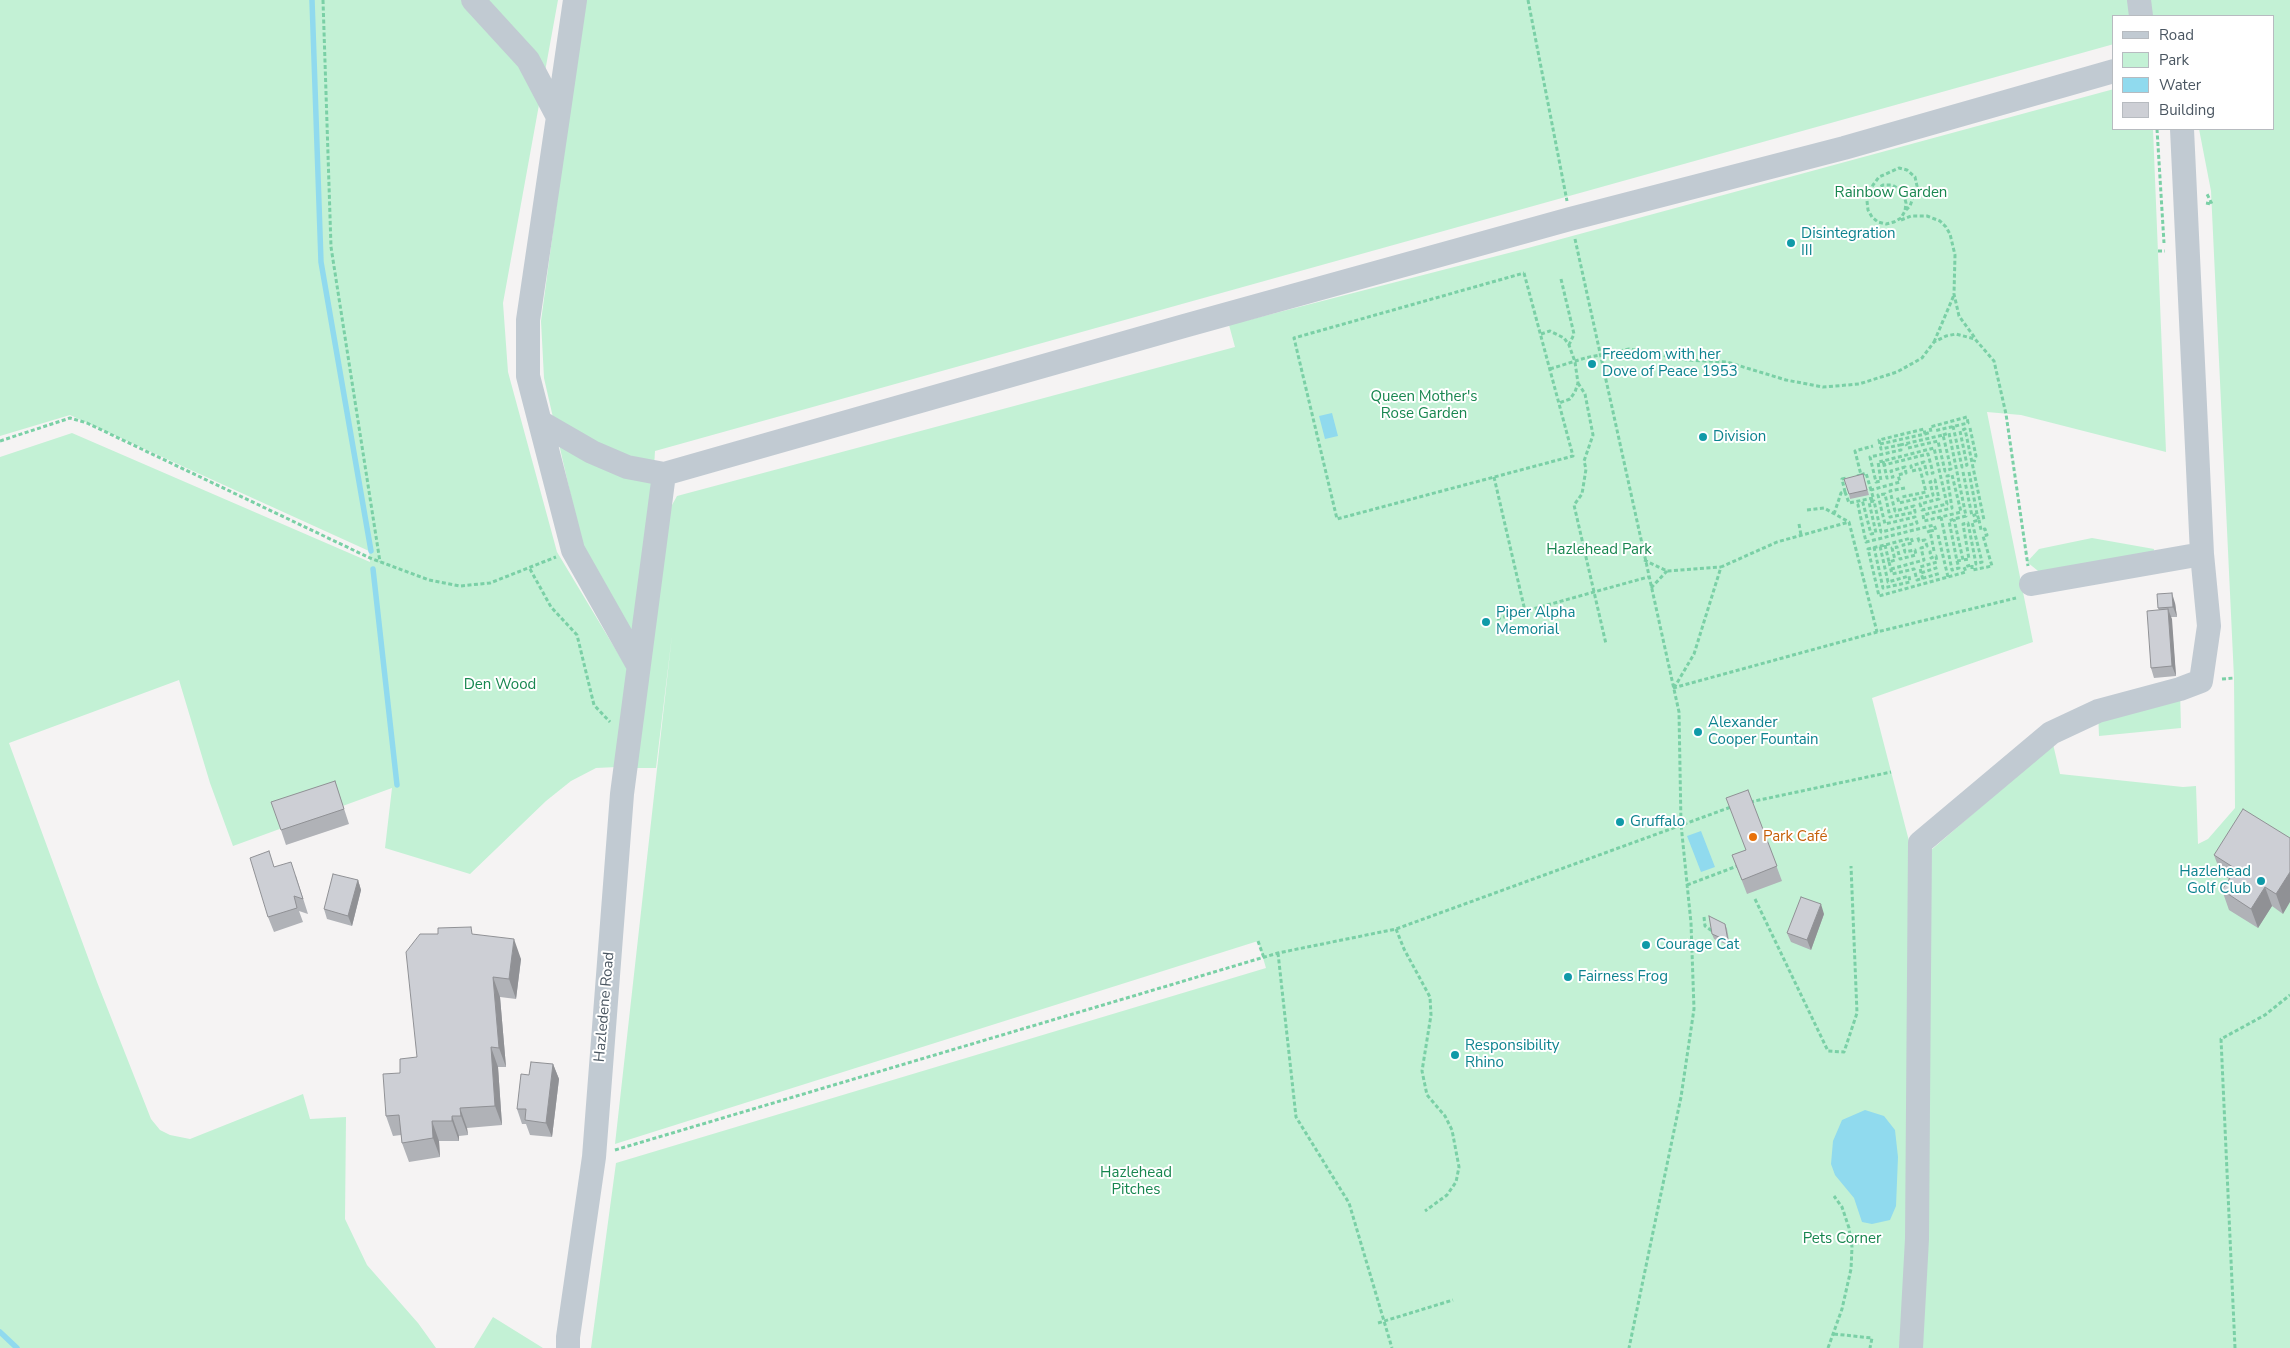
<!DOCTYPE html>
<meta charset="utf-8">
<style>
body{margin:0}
#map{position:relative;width:2290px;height:1348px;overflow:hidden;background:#f5f3f3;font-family:"Nunito Sans",sans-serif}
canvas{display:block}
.legend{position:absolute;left:2112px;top:15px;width:162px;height:115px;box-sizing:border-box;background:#fff;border:1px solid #b7bbc0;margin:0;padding:6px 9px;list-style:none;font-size:15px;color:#4a5661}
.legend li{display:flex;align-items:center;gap:10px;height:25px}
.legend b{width:25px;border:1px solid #b7bbc0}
</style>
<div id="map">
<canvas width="2290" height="1348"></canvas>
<ul class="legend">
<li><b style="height:6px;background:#c1cad2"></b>Road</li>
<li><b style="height:14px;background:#c3f1d5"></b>Park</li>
<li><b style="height:14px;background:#90daee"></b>Water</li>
<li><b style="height:14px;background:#cdcfd5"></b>Building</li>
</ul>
</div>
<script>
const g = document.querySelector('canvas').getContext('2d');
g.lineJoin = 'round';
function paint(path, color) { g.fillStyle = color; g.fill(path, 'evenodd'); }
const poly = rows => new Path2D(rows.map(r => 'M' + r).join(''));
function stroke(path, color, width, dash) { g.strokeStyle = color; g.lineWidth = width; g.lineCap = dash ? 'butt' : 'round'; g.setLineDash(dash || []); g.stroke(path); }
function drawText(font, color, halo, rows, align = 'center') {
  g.font = font + ' "Nunito Sans",sans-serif'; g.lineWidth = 4; g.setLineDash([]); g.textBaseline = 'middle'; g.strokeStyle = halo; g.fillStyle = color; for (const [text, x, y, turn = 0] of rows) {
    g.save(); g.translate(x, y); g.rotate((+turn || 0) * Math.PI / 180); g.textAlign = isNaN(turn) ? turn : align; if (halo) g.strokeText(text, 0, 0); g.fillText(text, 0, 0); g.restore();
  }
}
const green = poly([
 [0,0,558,0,503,303,508,372,557,552,628,670,617,767,596,768,571,781,546,801,470,874,385,848,392,788,233,846,210,783,179,680,9,743,97,982,151,1119,160,1130,170,1135,190,1139,303,1094,310,1119,346,1117,345,1219,367,1265,418,1323,436,1348,0,1348,0,457,72,433,370,562,369,551,70,415,0,436],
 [584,0,2290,0,2290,1348,591,1348,616,1163,1266,968,1258,941,615,1144,672,635,656,768,635,768,667,514,677,496,1235,347,1229,325,1528,248,2114,89,2114,129,2153,129,2166,452,2021,415,1987,412,2033,642,1872,698,1909,841,1930,851,2053,744,2060,774,2183,787,2196,786,2198,844,2208,839,2235,808,2234,678,2211,191,2199,129,2274,129,2274,16,2114,16,2114,44,655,451,651,517,634,644,582,545,544,378,541,321],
 [2092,538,2154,549,2153,559,2048,579,2027,562,2039,549],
 [2180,689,2181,728,2099,736,2098,711],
 [493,1317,543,1348,474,1348]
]);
const water = poly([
 [1332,413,1338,436,1325,439,1319,416],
 [1701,831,1715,867,1701,872,1687,836],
 [1865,1110,1884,1116,1895,1130,1898,1157,1896,1206,1890,1220,1872,1224,1862,1222,1854,1198,1835,1175,1831,1164,1833,1141,1842,1120]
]);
const stream = poly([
 [312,0,321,262,371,551],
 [373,569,397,785],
 [0,1332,17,1348]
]);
const path = poly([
 [323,0,331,247,380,562],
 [1528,0,1567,201],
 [2157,129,2164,243],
 [1870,194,1883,185,1892,185,1899,189,1904,195,1906,203,1905,211,1901,218,1894,222,1886,224,1878,222,1872,217,1868,210,1867,201,1873,185,1879,177,1899,168,1907,170,1915,177,1917,186,1910,206,1905,211],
 [2206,203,2212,204,2207,194],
 [1901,220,1911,216,1927,216,1940,221,1946,227,1950,234,1955,255,1954,294,1959,316,1975,338],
 [1575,239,1679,712,1681,824,1691,923,1694,1009,1681,1097,1629,1348],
 [2158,251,2165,251],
 [1524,273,1573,456,1337,519,1294,338,1524,273],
 [1561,279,1574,334,1569,345],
 [1541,334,1550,331,1564,338,1569,345,1575,362,1578,383,1575,392,1570,399,1559,403],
 [1934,342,1954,295],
 [1550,369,1585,358,1629,349,1687,360,1727,362,1786,380,1823,387,1859,384,1897,372,1922,358,1934,342,1946,336,1956,334,1975,339,1994,361,2006,414,2028,566],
 [1578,383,1585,394,1593,435,1584,461,1586,469,1582,494,1574,505,1606,644],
 [1953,426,1962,467,1967,465,1960,431,1965,429,1984,520],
 [1970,428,1976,456,1974,462],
 [1925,434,1931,432,1930,427,1967,417,1968,423,1934,431],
 [1943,435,1949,433,1966,516,1954,519,1949,521,1957,561,1963,560,1954,519],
 [0,441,70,418,87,423,370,558,429,580,460,586,490,583,556,557],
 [1880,444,1925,434,1924,429,1879,440,1881,449,1900,445,1901,450,1870,457,1876,482,1881,481,1878,462,1883,461],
 [1900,445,1943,435,1951,469,1945,471,1938,441,1908,448,1906,444],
 [1884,465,1883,461,1934,448,1947,504,1922,510,1920,504,1939,499,1935,480,1930,482,1933,495,1899,503,1897,496],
 [1963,472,1972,516,1977,514,1979,520,1972,522,1982,562,1976,564,1968,523,1963,524,1969,559,1963,560],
 [1969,472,1977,514],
 [1861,475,1866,473,1871,490],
 [1857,476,1861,475,1855,451,1873,446],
 [1494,477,1525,611],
 [1905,488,1890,491,1895,511,1914,506,1915,512,1890,517,1885,494,1878,495,1885,524,1915,517,1917,523,1881,532,1874,501,1869,502,1876,533,1871,534,1863,503,1858,505,1866,542,1934,525,1936,530,1930,531],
 [1845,492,1842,479,1847,478],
 [1873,497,1871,490,1900,482,1898,475,1906,473,1905,467,1891,471,1893,477,1887,478,1884,465,1928,454,1933,473,1927,474,1924,462,1911,466,1912,471,1920,469,1926,492,1902,497,1902,495],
 [1807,510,1824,508,1849,522,1877,632],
 [1834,514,1841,493,1845,492,1849,503,1873,498],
 [1941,517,1924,521,1923,515,1952,508,1947,476,1952,475,1961,512,1941,517,1952,570,1959,568,1957,561],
 [1799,524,1801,535],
 [1938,535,1948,577],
 [1885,545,1889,562,1895,560,1892,548,1897,547,1900,559,1916,555,1915,550,1905,552,1903,545,1913,543,1911,538,1885,545,1868,549,1879,596,1966,572,1964,567,1971,565],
 [1874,547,1883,588,1910,582,1909,576,1888,582,1880,546],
 [1644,560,1667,571,1721,567],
 [1889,562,1892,574,1914,569,1917,580,1941,573],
 [1972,565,1972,570,1992,566,1983,536,1987,535,1985,529,1981,530,1979,520],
 [530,569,551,607,577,635,594,705,610,722],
 [1891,569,1924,560,1921,548,1927,546,1925,540,1919,541,1917,535],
 [1921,573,1920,567,1937,562,1936,556,1931,558,1930,552,1934,551,1930,531,1925,533],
 [1923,579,1921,573,1939,567],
 [1651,588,1667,571],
 [1497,619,1648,577],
 [2222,679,2234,678],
 [1673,688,1877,632,2016,598],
 [1674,688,1694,654,1721,567,1777,542,1849,522],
 [1750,802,1891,772],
 [1687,885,1740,865],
 [1755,899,1828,1051,1844,1052,1857,1013,1851,866],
 [1704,917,1705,926,1712,931],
 [1396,929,1404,949,1430,997,1431,1015,1422,1071,1427,1095,1445,1116,1452,1130,1459,1167,1456,1182,1447,1195,1425,1211],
 [1258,941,1264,958],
 [1278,953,1296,1117,1349,1203,1392,1348],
 [615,1150,1278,953,1396,929,1731,807],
 [1378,1323,1453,1300],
 [1834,1334,1872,1338,1870,1348],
 [1828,1348,1842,1309,1851,1269,1852,1247,1849,1228,1842,1207,1834,1196],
 [2235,1348,2221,1039,2265,1015,2290,995]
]);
const minor = poly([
 [473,0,528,60,558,117,528,320,528,376,573,550,638,665],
 [2139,0,2141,16],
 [558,117,575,0],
 [540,422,592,452,627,467,664,474],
 [2031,584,2202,554],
 [568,1348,568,1337,594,1157,622,794,664,474,1184,326,1570,219,1844,148,2114,71],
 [1911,1348,1917,1239,1920,843,2051,733,2098,711,2180,689,2201,681,2209,626,2202,554,2182,129]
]);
const wall = poly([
 [1863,474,1869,495,1850,499,1849,494],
 [2175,603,2177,617,2171,617,2176,676,2154,678,2151,668,2159,610,2158,608],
 [335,781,349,824,286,845,281,830],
 [1748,790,1782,881,1747,894,1732,855,1746,850],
 [2290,838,2283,914,2272,906,2258,928,2229,910,2222,890,2229,879,2221,874,2214,855],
 [275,867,296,876,308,914,299,911,303,922,274,932,268,917],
 [358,880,361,890,352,926,327,919,324,909],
 [1824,914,1811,950,1791,942,1787,933],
 [1725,924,1727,929,1730,946,1714,939,1712,934],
 [474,934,521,959,516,999,500,997,506,1067,498,1067,502,1125,467,1128,468,1135,459,1136,459,1141,439,1141,440,1157,409,1162,402,1143,401,1135,393,1136,386,1116,400,1073,417,1057],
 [553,1064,559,1079,552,1137,530,1135,526,1124,522,1124,517,1109,529,1075]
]);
const shadedWall = poly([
 [2172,593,2175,603,2177,617,2173,607],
 [2168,609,2172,619,2176,676,2172,666],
 [2290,872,2290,902,2283,914,2276,894],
 [358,880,361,890,352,926,348,916],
 [2265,887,2272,906,2258,928,2251,909],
 [1821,904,1824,914,1811,950,1807,940],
 [514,939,521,959,516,999,509,979],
 [493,977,500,997,506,1067,499,1048],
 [491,1047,498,1067,502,1125,495,1106],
 [553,1064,559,1079,552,1137,546,1123],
 [460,1108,467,1128,468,1135,461,1116],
 [452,1116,459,1136,459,1141,452,1121],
 [432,1121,439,1141,440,1157,433,1138]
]);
const building = poly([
 [1863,474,1867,490,1849,494,1844,479,1863,474],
 [2172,593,2173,607,2158,608,2157,594,2172,593],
 [2168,609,2172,666,2151,668,2147,611,2168,609],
 [335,781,344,809,281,830,271,802,335,781],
 [1748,790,1777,866,1742,880,1732,855,1746,850,1726,798,1748,790],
 [2243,809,2290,838,2290,872,2276,894,2265,887,2251,909,2222,890,2236,869,2214,855,2243,809],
 [269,851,274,867,291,862,303,899,294,896,297,908,268,917,250,858,269,851],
 [333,874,358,880,348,916,324,909,333,874],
 [1801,897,1821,904,1807,940,1787,933,1801,897],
 [1709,916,1725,924,1728,941,1712,934,1709,916],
 [471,927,472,934,514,939,509,979,493,977,499,1048,491,1047,495,1106,460,1108,461,1116,452,1116,452,1121,432,1121,433,1138,402,1143,399,1115,386,1116,383,1074,400,1073,400,1059,417,1057,406,952,420,934,438,934,438,928,471,927],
 [531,1062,553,1064,546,1123,525,1120,526,1109,517,1109,521,1074,529,1075,531,1062]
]);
const markers = [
 [1791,243,5,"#0f9aa8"],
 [1592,364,5,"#0f9aa8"],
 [1703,437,5,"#0f9aa8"],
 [1486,622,5,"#0f9aa8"],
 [1698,732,5,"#0f9aa8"],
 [1620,822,5,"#0f9aa8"],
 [1753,837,5,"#e8710a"],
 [2261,881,5,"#0f9aa8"],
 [1646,945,5,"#0f9aa8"],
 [1568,977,5,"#0f9aa8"],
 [1455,1055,5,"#0f9aa8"]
];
const parkNames = [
 ["Rainbow Garden",1891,193],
 ["Queen Mother's",1424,397],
 ["Rose Garden",1424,414],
 ["Hazlehead Park",1599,550],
 ["Den Wood",500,685],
 ["Hazlehead",1136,1173],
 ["Pitches",1136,1190],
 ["Pets Corner",1842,1239]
];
const cultureNames = [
 ["Disintegration",1801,234],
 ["III",1801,251],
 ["Freedom with her",1602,355],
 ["Dove of Peace 1953",1602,372],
 ["Division",1713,437],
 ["Piper Alpha",1496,613],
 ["Memorial",1496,630],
 ["Alexander",1708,723],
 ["Cooper Fountain",1708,740],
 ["Gruffalo",1630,822],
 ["Hazlehead",2251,872,"right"],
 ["Golf Club",2251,889,"right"],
 ["Courage Cat",1656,945],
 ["Fairness Frog",1578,977],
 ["Responsibility",1465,1046],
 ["Rhino",1465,1063]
];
const foodNames = [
 ["Park Café",1763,837]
];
const streetNames = [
 ["Hazledene Road",605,1007,-85]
];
paint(green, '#c3f1d5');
paint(water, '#90daee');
stroke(stream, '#90daee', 5.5);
stroke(path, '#7ad0a6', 3, [4, 2.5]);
stroke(minor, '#c1cad2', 24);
paint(wall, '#b0b2b7');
paint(shadedWall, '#909195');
paint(building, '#cdcfd5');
stroke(building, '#909195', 1);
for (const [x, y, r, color] of markers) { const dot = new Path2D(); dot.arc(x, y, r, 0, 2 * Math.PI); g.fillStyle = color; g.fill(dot); stroke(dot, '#fff', 2); }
drawText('15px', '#17864f', '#fff', parkNames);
drawText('15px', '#0d838f', '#fff', cultureNames, 'left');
drawText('15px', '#c56008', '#fff', foodNames, 'left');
drawText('15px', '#4a5661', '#fff', streetNames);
</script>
